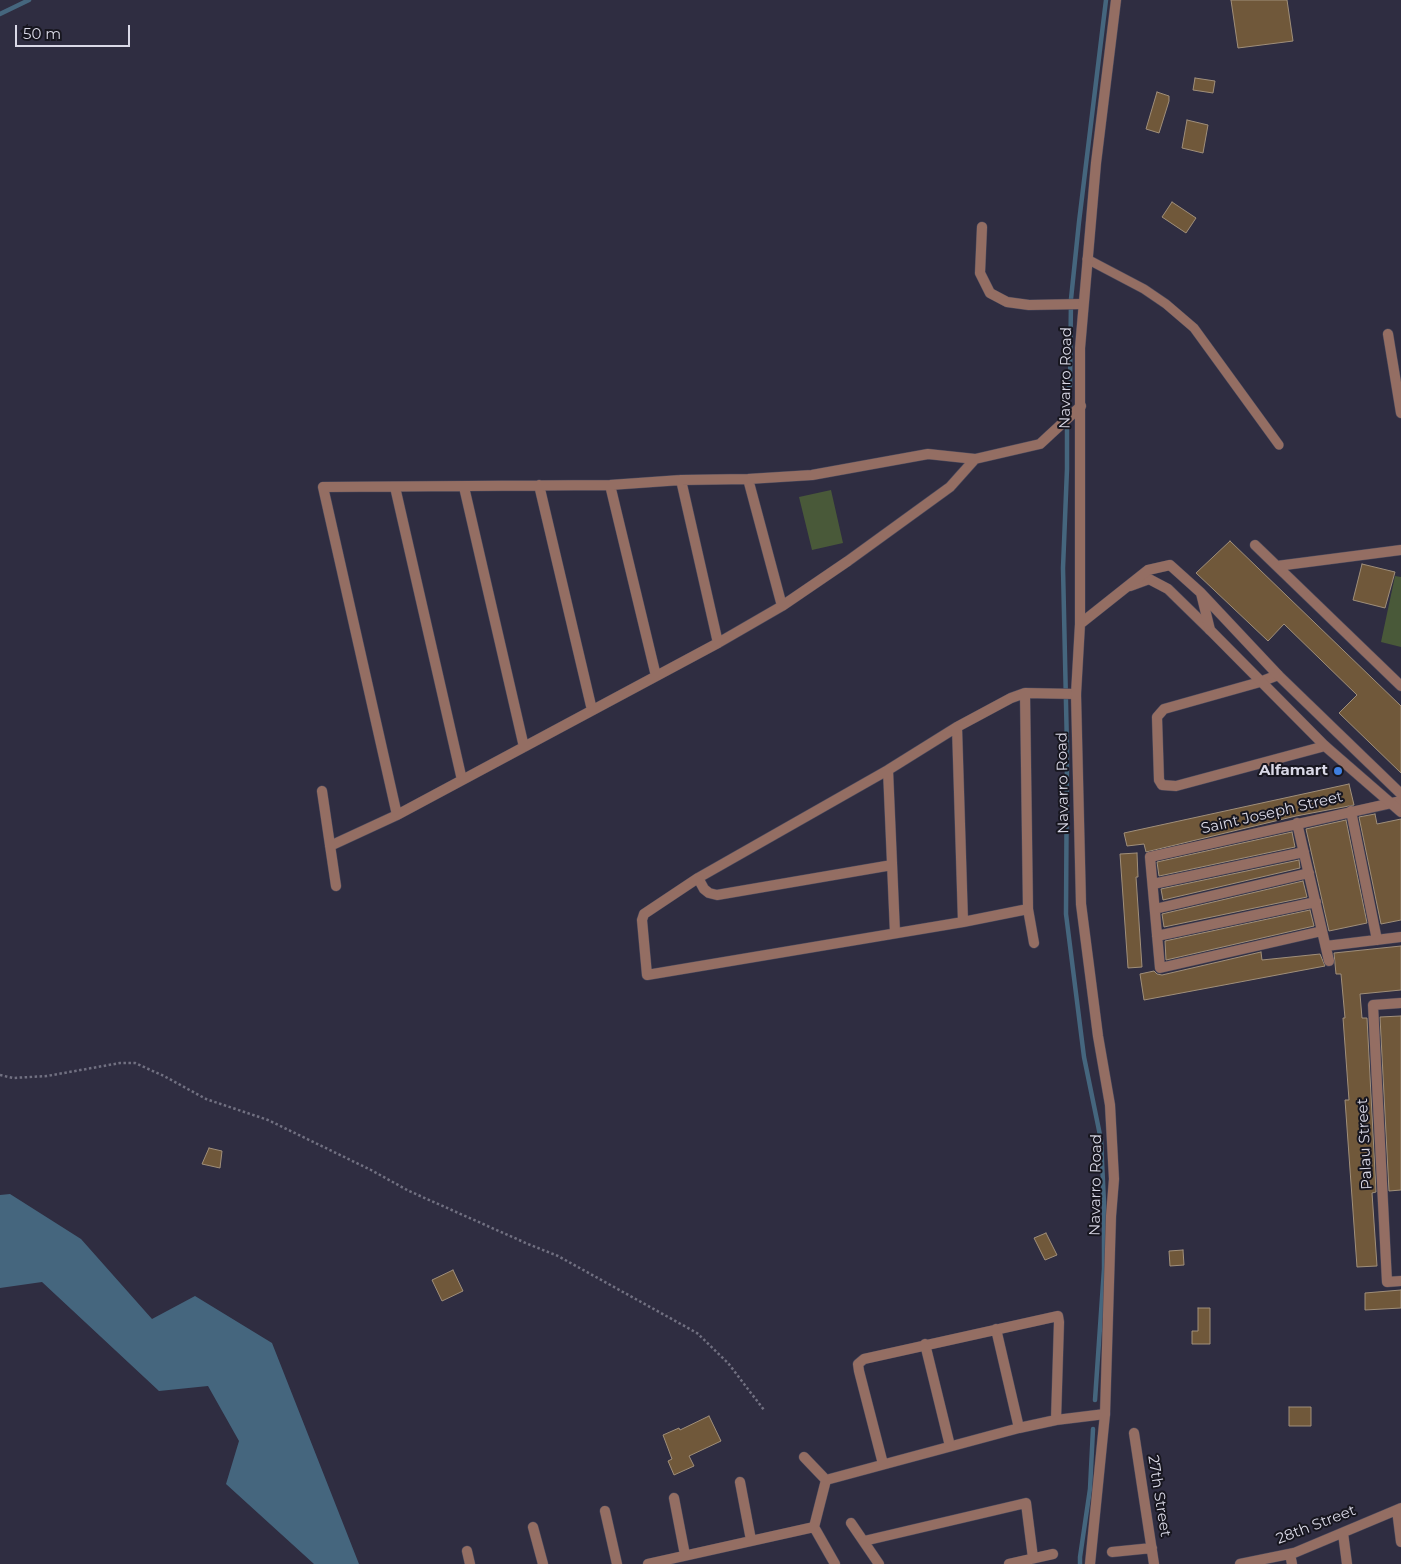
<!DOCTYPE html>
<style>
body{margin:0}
#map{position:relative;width:1401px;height:1564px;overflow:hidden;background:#2f2d41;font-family:Montserrat,sans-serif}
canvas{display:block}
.scale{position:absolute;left:15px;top:25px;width:115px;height:22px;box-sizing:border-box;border:2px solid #dad9e7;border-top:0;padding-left:6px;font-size:15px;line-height:18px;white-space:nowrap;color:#dad9e7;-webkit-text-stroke:4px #17161f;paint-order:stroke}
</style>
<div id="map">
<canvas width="1401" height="1564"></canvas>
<div class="scale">50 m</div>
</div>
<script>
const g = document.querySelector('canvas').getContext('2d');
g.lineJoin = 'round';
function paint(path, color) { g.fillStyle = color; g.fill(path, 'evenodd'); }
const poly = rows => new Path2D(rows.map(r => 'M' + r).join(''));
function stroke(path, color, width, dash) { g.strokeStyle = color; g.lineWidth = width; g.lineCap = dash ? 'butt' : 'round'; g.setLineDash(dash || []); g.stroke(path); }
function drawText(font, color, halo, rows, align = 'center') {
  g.font = font + ' Montserrat,sans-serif'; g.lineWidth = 4; g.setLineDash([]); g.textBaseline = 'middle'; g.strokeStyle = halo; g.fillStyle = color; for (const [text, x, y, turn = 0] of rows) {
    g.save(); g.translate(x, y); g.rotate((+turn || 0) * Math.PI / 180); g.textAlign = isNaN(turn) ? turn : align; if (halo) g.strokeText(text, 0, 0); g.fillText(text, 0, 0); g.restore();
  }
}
const green = poly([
 [831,490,843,543,812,550,799,497],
 [1395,576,1401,577,1401,647,1381,642]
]);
const water = poly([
 [10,1194,81,1239,152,1319,195,1296,272,1343,359,1564,314,1564,226,1484,239,1441,208,1386,159,1391,42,1282,0,1288,0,1195]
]);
const stream = poly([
 [0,14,29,0],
 [1095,1400,1104,1269,1104,1203,1101,1140,1084,1057,1066,914,1067,748,1063,568,1067,469,1067,392,1070,385,1071,299,1079,222,1106,0],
 [1080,1564,1080,1557,1090,1489,1093,1429]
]);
const building = poly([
 [1231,0,1287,0,1293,41,1238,48,1231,0],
 [1195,78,1215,81,1213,93,1193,90,1195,78],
 [1157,92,1169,96,1169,101,1159,133,1146,129,1157,92],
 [1187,120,1208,125,1203,153,1182,148,1187,120],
 [1172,202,1196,218,1186,233,1162,217,1172,202],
 [1230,541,1401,706,1401,773,1339,713,1357,695,1284,624,1268,641,1196,573,1230,541],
 [1362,564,1395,572,1385,608,1353,600,1362,564],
 [1349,784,1354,805,1296,816,1146,852,1144,844,1127,846,1124,833,1349,784],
 [1375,814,1377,824,1401,819,1401,920,1381,924,1359,817,1375,814],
 [1346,820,1367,923,1329,931,1306,829,1346,820],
 [1292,832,1295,847,1159,876,1157,862,1292,832],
 [1137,853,1138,877,1136,877,1142,967,1128,968,1120,854,1137,853],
 [1299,860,1300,868,1163,900,1161,889,1299,860],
 [1303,881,1307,897,1164,927,1162,914,1303,881],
 [1310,910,1314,926,1166,960,1165,941,1310,910],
 [1401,946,1401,990,1360,994,1362,1018,1367,1018,1376,1192,1372,1193,1377,1266,1357,1267,1345,1100,1349,1100,1343,1018,1345,1018,1341,974,1336,974,1334,953,1401,946],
 [1261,952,1262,960,1320,954,1325,966,1144,1000,1140,974,1154,971,1157,974,1162,975,1261,952],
 [1401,1016,1401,1190,1389,1191,1380,1017,1401,1016],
 [209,1148,222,1151,220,1168,202,1164,209,1148],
 [1046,1233,1057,1255,1045,1260,1034,1238,1046,1233],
 [1183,1250,1184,1265,1170,1266,1169,1251,1183,1250],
 [453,1270,463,1291,442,1301,432,1280,453,1270],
 [1401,1290,1401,1308,1365,1310,1365,1293,1401,1290],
 [1198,1308,1210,1308,1210,1344,1192,1344,1192,1331,1198,1331,1198,1308],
 [1289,1407,1311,1407,1311,1426,1289,1426,1289,1407],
 [709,1416,721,1441,689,1456,694,1466,674,1475,668,1461,672,1459,663,1435,679,1428,680,1430,709,1416]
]);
const path = poly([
 [0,1075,13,1078,47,1076,120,1063,135,1063,164,1076,206,1099,268,1120,371,1170,409,1191,528,1244,558,1256,697,1333,728,1363,764,1410]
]);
const service = poly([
 [1087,259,1144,289,1166,304,1194,328,1279,445]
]);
const minor = poly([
 [982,227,980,273,990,293,1007,302,1029,305,1083,304],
 [1388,334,1401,413],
 [748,479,782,606],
 [681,480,718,643],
 [539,485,592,710],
 [610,485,656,676],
 [395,487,462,780],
 [464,487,524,747],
 [1255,545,1401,686],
 [1277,566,1401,550],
 [1130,586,1149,579,1168,589,1210,630],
 [1278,675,1260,682,1164,709,1157,717,1159,780,1162,785,1176,786,1325,746],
 [1025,693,1028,909,1034,943],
 [957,727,963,922],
 [888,770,895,933],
 [322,791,336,886],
 [1351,811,1377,940],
 [397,815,323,487,610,485,681,480,748,479,812,475,928,454,975,459,1040,444,1081,406],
 [1297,823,1329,961],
 [330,846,397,815,718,643,782,606,848,561,950,487,975,459],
 [698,878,704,889,709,893,717,895,892,865],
 [1153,884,1304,852],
 [1028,909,963,922,647,975,642,920,644,914,698,878,888,770,957,727,1011,698,1025,693,1076,694],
 [1155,909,1309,873],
 [1322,931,1160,968,1150,857,1401,801],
 [1157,936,1316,902],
 [1326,946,1401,937],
 [1401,1003,1373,1005,1387,1282,1401,1281],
 [996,1329,1019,1428],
 [925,1344,950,1446],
 [1134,1433,1154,1564],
 [804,1457,826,1480],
 [883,1464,859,1371,858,1364,864,1359,1058,1316,1059,1322,1056,1420],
 [740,1482,751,1540],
 [674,1498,685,1555],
 [1397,1510,1401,1542],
 [605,1511,617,1564],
 [851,1523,879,1564],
 [533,1527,543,1564],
 [814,1527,835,1564],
 [1343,1533,1347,1564],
 [864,1541,1026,1503,1033,1558],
 [467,1551,470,1564],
 [1112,1552,1152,1548],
 [1290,1554,1292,1564],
 [648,1564,814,1527,826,1480,1019,1428,1056,1420,1105,1414],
 [1009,1564,1053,1554],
 [1240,1564,1294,1553,1401,1508]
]);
const tertiary = poly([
 [1201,593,1210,630,1325,746,1401,812],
 [1080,624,1148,570,1170,565,1200,592,1278,675,1401,794],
 [1090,1564,1105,1414,1111,1216,1114,1179,1110,1105,1098,1036,1081,904,1076,694,1080,624,1080,348,1096,163,1116,0]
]);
const markers = [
 [1338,771,5,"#3f7fe0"]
];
const streetNames = [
 ["Navarro Road",1066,378,-89],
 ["Navarro Road",1063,783,-91],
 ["Saint Joseph Street",1272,813,-13],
 ["Palau Street",1365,1144,-93],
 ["Navarro Road",1096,1185,-89],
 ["27th Street",1159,1496,81],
 ["28th Street",1316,1525,-21]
];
const poiNames = [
 ["Alfamart",1328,771]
];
paint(green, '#495939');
paint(water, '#45667e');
stroke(stream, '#45667e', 4.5);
paint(building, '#70583a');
stroke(building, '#a08f7a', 1);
stroke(service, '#4a495c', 10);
stroke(minor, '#4a495c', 11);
stroke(tertiary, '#4a495c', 11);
stroke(path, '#717081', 2.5, [2.5, 2.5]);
stroke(service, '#946e63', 9);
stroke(minor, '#946e63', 10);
stroke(tertiary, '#946e63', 10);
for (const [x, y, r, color] of markers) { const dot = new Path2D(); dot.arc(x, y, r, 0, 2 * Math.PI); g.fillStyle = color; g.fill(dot); stroke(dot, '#17161f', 2); }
drawText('15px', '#dad9e7', '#17161f', streetNames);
drawText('bold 15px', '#dad9e7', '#17161f', poiNames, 'right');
</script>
